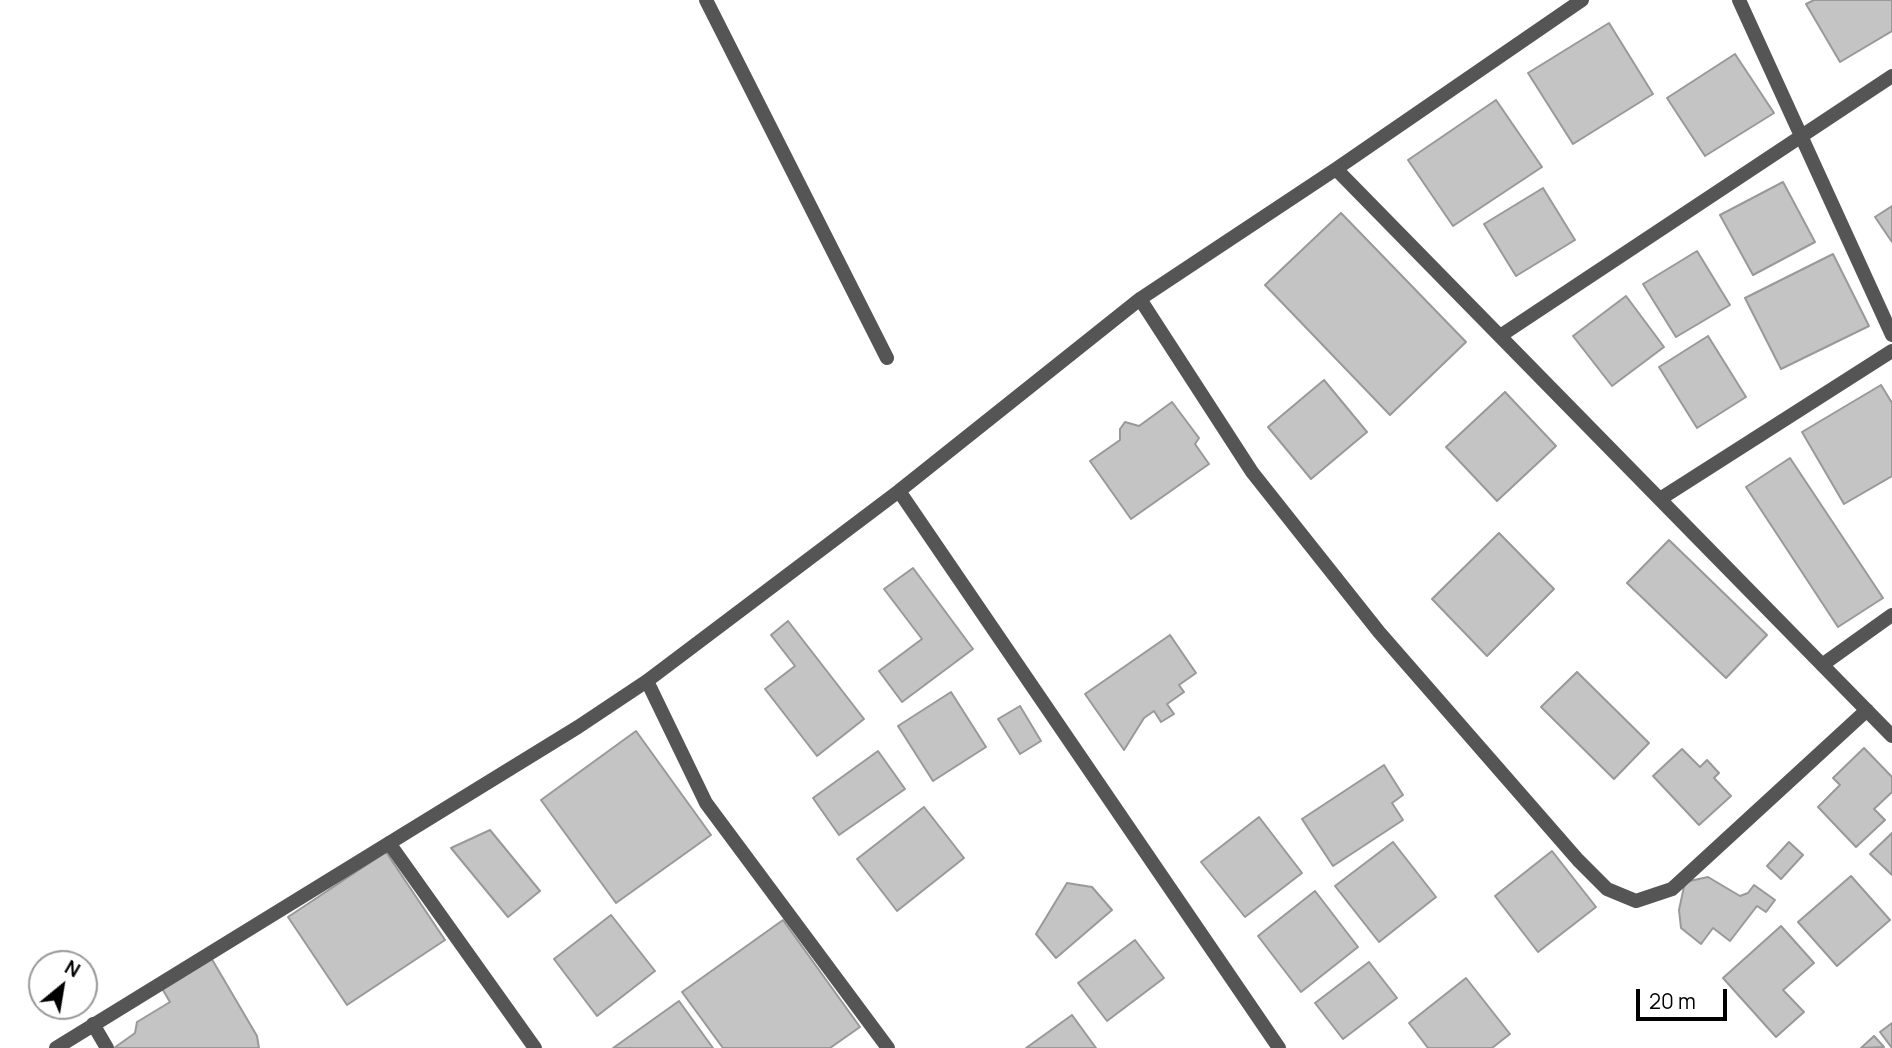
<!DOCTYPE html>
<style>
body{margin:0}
#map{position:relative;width:1892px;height:1048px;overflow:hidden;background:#fff;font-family:Manrope,sans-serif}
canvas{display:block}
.north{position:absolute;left:28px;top:950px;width:70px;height:70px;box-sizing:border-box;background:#fff;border:2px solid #999;border-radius:50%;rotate:30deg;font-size:19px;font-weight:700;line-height:28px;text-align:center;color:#000}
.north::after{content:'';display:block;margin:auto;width:24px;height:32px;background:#000;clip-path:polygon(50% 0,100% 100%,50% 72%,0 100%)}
.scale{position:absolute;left:1636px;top:989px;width:91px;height:32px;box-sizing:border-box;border:4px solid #000;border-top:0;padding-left:9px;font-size:21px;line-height:24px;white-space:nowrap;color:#000;-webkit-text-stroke:5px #fff;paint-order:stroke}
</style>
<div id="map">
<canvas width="1892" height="1048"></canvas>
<div class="north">N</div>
<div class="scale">20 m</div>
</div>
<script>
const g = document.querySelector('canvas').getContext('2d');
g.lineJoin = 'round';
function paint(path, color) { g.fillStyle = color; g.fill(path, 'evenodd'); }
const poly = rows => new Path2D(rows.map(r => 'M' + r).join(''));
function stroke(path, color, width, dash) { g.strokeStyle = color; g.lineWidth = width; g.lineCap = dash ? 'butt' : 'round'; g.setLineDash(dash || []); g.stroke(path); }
const building = poly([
 [1814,0,1892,0,1892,31,1840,62,1806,4,1814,0],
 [1609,23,1653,94,1573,144,1528,73,1609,23],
 [1735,54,1774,113,1705,156,1667,98,1735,54],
 [1496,100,1542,167,1453,226,1408,160,1496,100],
 [1783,182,1815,242,1753,275,1720,215,1783,182],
 [1543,188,1575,240,1516,276,1484,224,1543,188],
 [1892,206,1892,242,1875,217,1892,206],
 [1341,213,1466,342,1390,415,1265,285,1341,213],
 [1697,251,1730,305,1676,337,1643,284,1697,251],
 [1833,254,1869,326,1781,369,1745,298,1833,254],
 [1626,296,1664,347,1612,386,1573,336,1626,296],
 [1708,336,1746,397,1697,428,1659,367,1708,336],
 [1324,380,1367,432,1311,479,1268,427,1324,380],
 [1881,385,1892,403,1892,476,1844,504,1802,432,1881,385],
 [1505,392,1556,446,1497,501,1446,447,1505,392],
 [1172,402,1199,438,1195,444,1209,464,1131,519,1090,461,1120,440,1120,429,1125,422,1139,426,1172,402],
 [1790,458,1883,598,1838,627,1746,487,1790,458],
 [1499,533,1554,589,1487,656,1432,599,1499,533],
 [1669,540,1767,635,1726,678,1627,583,1669,540],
 [913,568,973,649,902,702,879,671,922,639,884,589,913,568],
 [788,621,864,719,817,756,765,689,795,666,771,635,788,621],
 [1170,635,1196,673,1179,685,1184,692,1167,704,1174,714,1161,722,1154,711,1144,718,1124,750,1085,694,1170,635],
 [1577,672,1649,743,1614,779,1541,707,1577,672],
 [951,692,986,747,933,781,898,726,951,692],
 [1020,706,1041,741,1020,754,998,719,1020,706],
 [636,731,711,835,616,903,541,800,636,731],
 [1864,748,1892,777,1892,792,1874,809,1885,820,1856,847,1818,807,1840,785,1833,778,1864,748],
 [1682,749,1700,767,1707,760,1719,773,1714,778,1731,796,1699,825,1653,776,1682,749],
 [878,751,905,789,839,835,813,798,878,751],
 [1384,765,1403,795,1392,803,1403,820,1333,866,1302,819,1384,765],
 [924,807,964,858,897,911,857,859,924,807],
 [1259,817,1302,873,1245,917,1201,862,1259,817],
 [490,830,540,891,508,917,451,848,490,830],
 [1892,833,1892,875,1870,854,1892,833],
 [1393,842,1436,897,1379,942,1335,886,1393,842],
 [1789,842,1803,855,1781,879,1767,866,1789,842],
 [1552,851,1596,907,1538,952,1495,896,1552,851],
 [386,852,445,940,347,1005,288,917,386,852],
 [1851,876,1890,920,1837,966,1798,922,1851,876],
 [1708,877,1740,896,1748,893,1754,885,1775,900,1766,912,1757,906,1730,941,1713,928,1701,944,1681,928,1679,910,1685,882,1708,877],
 [1067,883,1092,887,1112,910,1056,958,1036,934,1067,883],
 [1315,891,1358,947,1301,992,1258,936,1315,891],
 [611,915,655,971,597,1016,554,959,611,915],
 [783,920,860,1027,830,1048,723,1048,682,992,783,920],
 [1781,926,1814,963,1783,990,1804,1012,1776,1037,1723,978,1781,926],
 [1135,940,1164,978,1107,1021,1078,983,1135,940],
 [210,956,257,1036,259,1048,114,1048,135,1033,137,1022,170,1002,160,985,210,956],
 [1369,962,1397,998,1343,1039,1315,1003,1369,962],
 [1466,978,1510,1034,1492,1048,1428,1048,1409,1023,1466,978],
 [679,1001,713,1048,613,1048,679,1001],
 [1072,1015,1096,1048,1026,1048,1072,1015],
 [1892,1023,1892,1048,1880,1032,1892,1023],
 [1874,1036,1884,1047,1861,1048,1874,1036]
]);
const service = poly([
 [706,0,887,358]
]);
const minor = poly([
 [1739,0,1892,335],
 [1336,169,1892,736],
 [1140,299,1252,472,1379,632,1578,860,1607,889,1636,901,1672,889,1867,710],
 [1500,336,1892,76],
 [899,491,1279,1048],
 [1660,499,1892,351],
 [1822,665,1892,615],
 [647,681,706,803,888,1048],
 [389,843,535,1048],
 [93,1024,107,1048],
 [56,1048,578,727,647,681,899,491,1140,299,1336,169,1582,0]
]);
paint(building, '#c4c4c4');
stroke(building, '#999', 2);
stroke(service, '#555', 14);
stroke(minor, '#555', 14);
</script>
